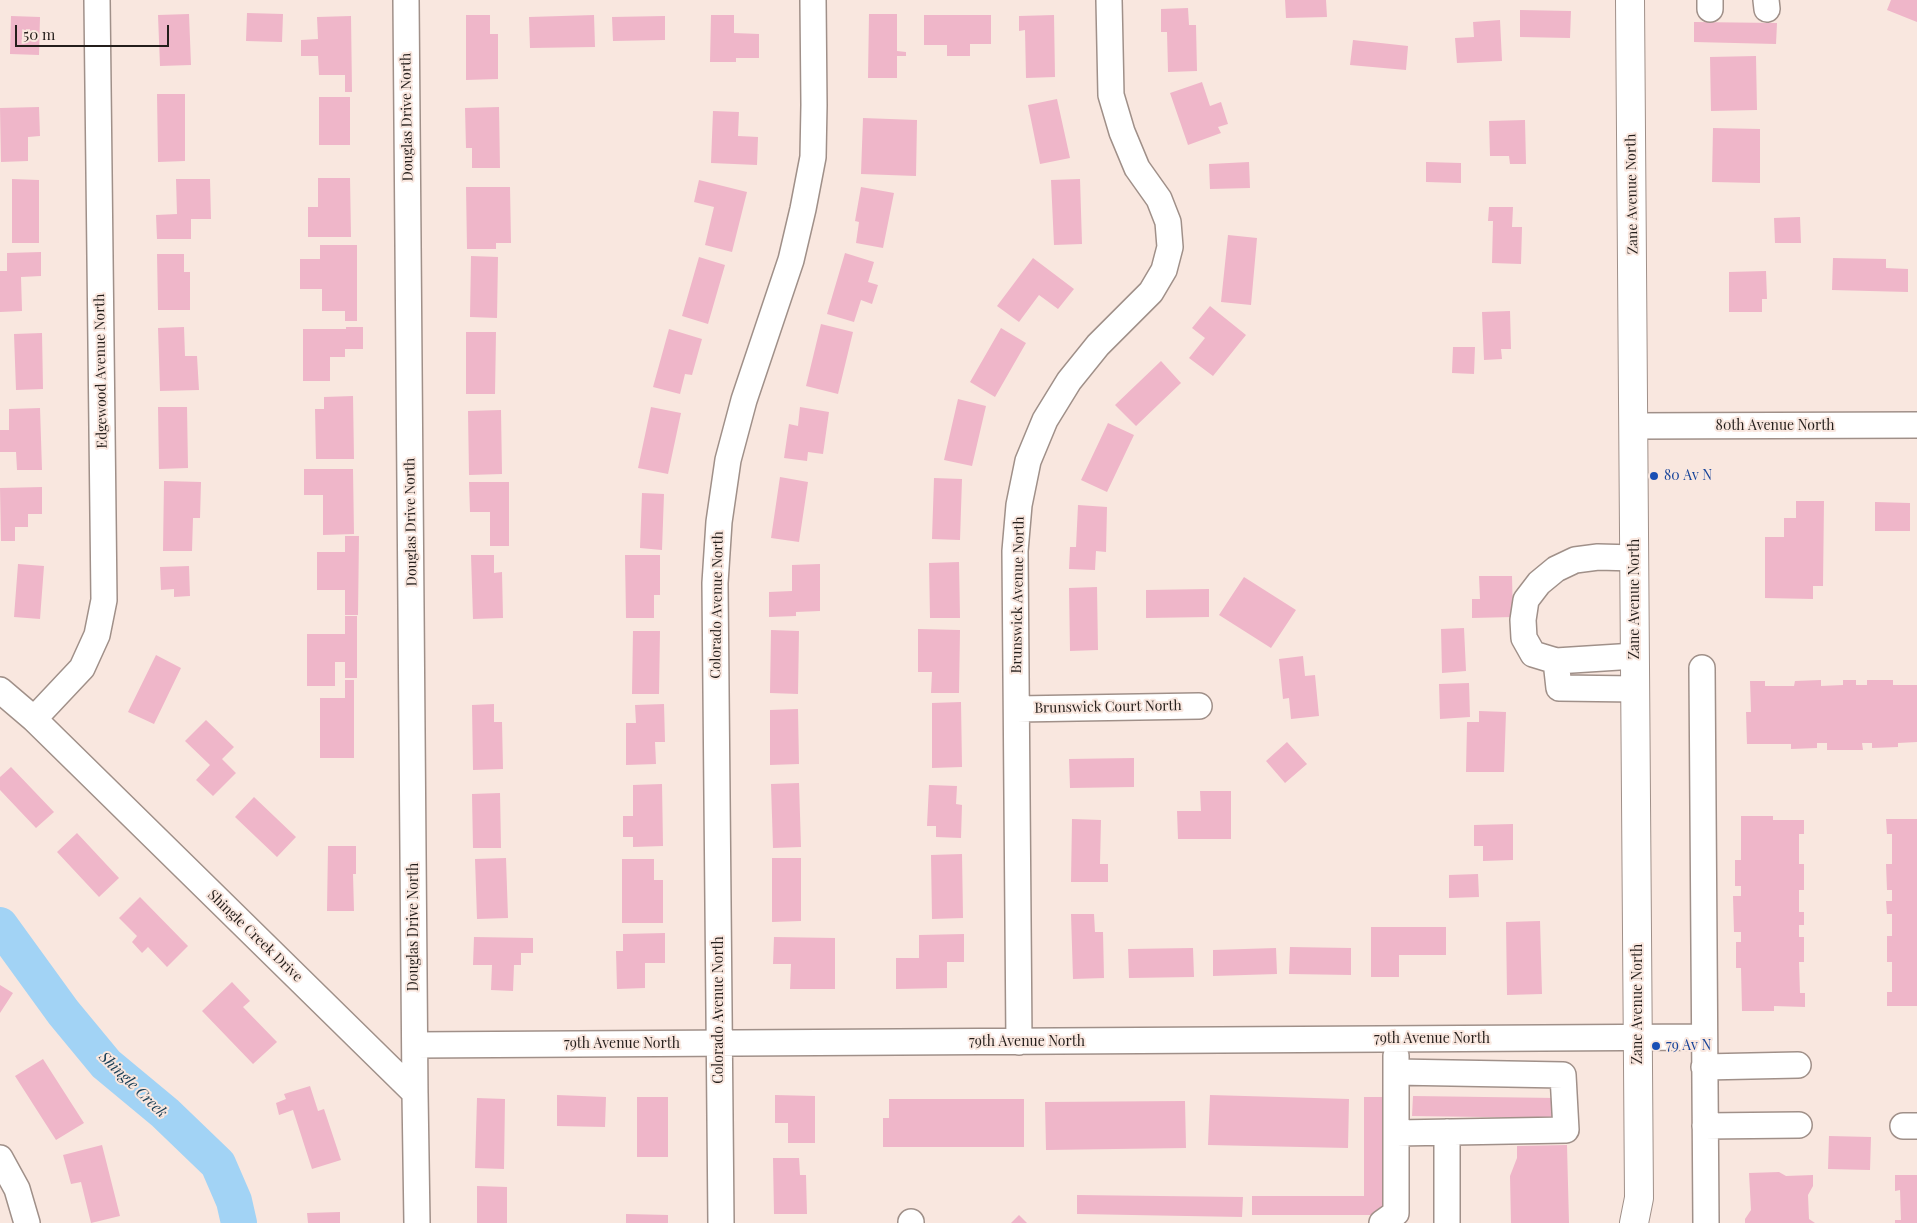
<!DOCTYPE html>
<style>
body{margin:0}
#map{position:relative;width:1917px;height:1223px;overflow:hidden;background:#f9e7df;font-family:"Playfair Display",serif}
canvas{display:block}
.scale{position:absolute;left:15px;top:25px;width:154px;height:22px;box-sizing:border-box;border:2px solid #241e1b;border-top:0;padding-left:6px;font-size:15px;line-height:18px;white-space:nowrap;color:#241e1b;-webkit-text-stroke:4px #f9e7df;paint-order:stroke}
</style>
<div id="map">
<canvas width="1917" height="1223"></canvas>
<div class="scale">50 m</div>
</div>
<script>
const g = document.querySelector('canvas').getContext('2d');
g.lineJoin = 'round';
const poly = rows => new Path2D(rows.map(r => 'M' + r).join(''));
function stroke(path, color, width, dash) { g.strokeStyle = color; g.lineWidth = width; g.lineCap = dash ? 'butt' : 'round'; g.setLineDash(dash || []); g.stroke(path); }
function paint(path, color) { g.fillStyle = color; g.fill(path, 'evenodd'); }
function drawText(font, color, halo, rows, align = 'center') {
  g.font = font + ' "Playfair Display",serif'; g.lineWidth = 4; g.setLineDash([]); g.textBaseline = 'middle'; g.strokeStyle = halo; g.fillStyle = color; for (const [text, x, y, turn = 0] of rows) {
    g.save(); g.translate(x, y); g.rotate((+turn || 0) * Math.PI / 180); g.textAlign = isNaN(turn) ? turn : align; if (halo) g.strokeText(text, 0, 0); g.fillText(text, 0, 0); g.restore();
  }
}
const river = poly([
 [0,925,63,1012,106,1064,165,1113,218,1164,234,1201,239,1223]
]);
const building = poly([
 [1285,0,1326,0,1327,17,1286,18],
 [1891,0,1917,0,1917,22,1887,10],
 [1188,8,1189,25,1196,25,1197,71,1168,72,1167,32,1161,32,1161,9],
 [1520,10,1571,11,1570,38,1520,37],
 [247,13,283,14,282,42,246,41],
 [189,14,191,65,160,66,158,15],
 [869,14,897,14,897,51,906,52,906,56,897,56,897,78,868,78],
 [466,15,490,15,490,34,498,34,498,79,466,80],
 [594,15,595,47,530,48,529,17],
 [711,15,734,15,734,33,759,34,759,58,736,58,736,62,710,62],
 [924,15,991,15,991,44,970,44,970,56,947,56,947,45,924,45],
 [1054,15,1055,77,1026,78,1025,30,1019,31,1019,16],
 [11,16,40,17,39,55,10,54],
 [351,16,352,92,345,92,345,75,319,75,318,56,301,56,301,40,318,39,317,17],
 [665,16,665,40,613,41,612,17],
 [1500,20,1502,61,1457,63,1455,38,1474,37,1473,22],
 [1694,22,1777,23,1776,44,1694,42],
 [1353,40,1408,46,1406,70,1350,65],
 [1756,56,1757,110,1711,111,1710,57],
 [1202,82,1210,106,1221,102,1228,124,1218,127,1221,133,1188,145,1170,93],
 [157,94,185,94,185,161,158,162],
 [319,97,350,97,350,145,319,145],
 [1057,99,1070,158,1040,164,1028,105],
 [39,107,40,136,28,137,28,161,1,162,0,108],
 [499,107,500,168,472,168,472,148,466,148,465,108],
 [713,111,739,112,738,136,758,137,757,165,711,163],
 [863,118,917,120,916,176,861,174],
 [1525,120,1526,164,1510,164,1509,156,1490,156,1489,121],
 [1713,128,1760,129,1760,183,1712,182],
 [1249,162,1250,188,1210,189,1209,164],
 [1426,162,1461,163,1461,183,1426,182],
 [318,178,350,178,351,237,308,237,308,207,318,207],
 [12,179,39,180,39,243,12,243],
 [176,179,210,179,211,219,191,219,191,239,157,239,156,215,177,214],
 [1080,179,1082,244,1054,245,1051,180],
 [699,180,747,192,732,252,705,245,714,207,694,202],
 [466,187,510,187,511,243,496,243,496,249,467,249],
 [861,187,894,193,883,248,856,243,859,222,855,221],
 [1489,207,1513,207,1512,227,1522,227,1521,264,1492,263,1493,221,1488,221],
 [1800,217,1801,243,1775,243,1774,218],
 [1228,235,1257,238,1251,305,1221,302],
 [320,245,357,245,357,321,345,321,345,311,322,311,322,289,300,289,300,259,320,259],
 [41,252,41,276,21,277,22,311,0,312,0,271,7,271,7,253],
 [845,253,874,262,868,282,878,285,872,304,861,300,854,322,827,314],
 [157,254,184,254,184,272,190,272,190,310,158,310],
 [471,256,498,257,497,318,470,317],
 [699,257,725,265,708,324,682,316],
 [1033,258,1074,289,1058,309,1039,295,1019,322,997,306],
 [1833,258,1886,259,1886,268,1908,269,1908,292,1832,290],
 [1766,271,1767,299,1762,299,1762,312,1729,312,1729,272],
 [1210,306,1246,335,1213,376,1189,358,1205,338,1192,328],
 [1510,311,1511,349,1501,349,1502,359,1484,360,1482,312],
 [821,324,853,332,838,394,806,386],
 [184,327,185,356,197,356,199,390,160,391,158,328],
 [346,327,363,327,363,349,345,349,345,357,330,357,330,381,303,381,303,329,346,329],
 [1001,328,1026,343,995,397,970,382],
 [669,329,702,339,692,375,685,374,680,394,653,387],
 [466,332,496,332,495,394,466,394],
 [42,333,43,389,16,390,14,334],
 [1453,347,1475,347,1474,374,1452,373],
 [1161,361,1181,383,1136,426,1115,405],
 [353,396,354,459,316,459,315,409,324,409,324,397],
 [958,399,986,406,972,466,944,460],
 [158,407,187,407,188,468,159,469],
 [651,407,681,413,668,474,638,468],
 [800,407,829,412,823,454,808,452,807,461,784,458,789,424,798,426],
 [40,408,42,470,17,470,16,452,0,452,0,430,9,430,9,409],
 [501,410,502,474,469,475,468,411],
 [1108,423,1134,435,1107,492,1081,480],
 [304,469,353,469,354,534,323,535,323,495,304,495],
 [780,477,808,482,799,542,771,538],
 [934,478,962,479,960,540,932,539],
 [164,481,201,482,200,518,193,518,192,551,163,551],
 [469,482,509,482,509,546,490,546,490,512,470,512],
 [42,487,42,514,28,514,28,527,15,527,15,541,1,541,0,488],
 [642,493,664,494,662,550,640,548],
 [1796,501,1824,501,1823,586,1813,586,1813,599,1765,598,1765,537,1784,537,1784,518,1796,518],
 [1875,502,1910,503,1910,531,1875,531],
 [1078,505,1107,507,1106,552,1096,551,1095,570,1069,569,1070,547,1076,547],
 [345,536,359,536,358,615,345,615,345,590,317,590,317,552,345,552],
 [471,555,494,555,494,573,502,572,503,618,473,619],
 [625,555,660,555,660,595,654,595,654,618,626,618],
 [959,562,960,618,930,618,929,563],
 [18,564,44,566,40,619,14,617],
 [820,564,820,611,796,612,796,616,769,617,769,592,792,591,792,565],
 [189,566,190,596,174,597,174,589,161,590,160,567],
 [1479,576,1512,576,1513,617,1472,618,1472,599,1480,599],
 [1244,577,1296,610,1271,648,1219,615],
 [1097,587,1098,650,1070,651,1069,588],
 [1209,589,1209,617,1146,618,1146,590],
 [345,616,357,616,357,678,345,678,345,662,335,662,335,686,307,686,307,634,345,634],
 [1464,628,1466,671,1442,673,1441,629],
 [918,629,960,630,959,693,931,693,932,672,918,672],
 [771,630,799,631,798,694,770,693],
 [633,631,660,631,659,694,632,694],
 [156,655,181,668,154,724,128,712],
 [1303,656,1305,676,1315,675,1319,716,1291,719,1289,698,1283,699,1279,659],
 [345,680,354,680,354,758,320,758,320,698,345,698],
 [1821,680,1821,686,1843,685,1843,680,1856,680,1856,685,1867,685,1867,680,1893,680,1893,685,1917,685,1917,742,1898,743,1898,747,1872,748,1872,743,1862,743,1863,750,1827,750,1827,743,1817,743,1817,748,1791,749,1791,744,1747,744,1746,712,1751,712,1750,681,1765,681,1765,686,1794,686,1795,681],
 [1469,683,1470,717,1440,719,1439,684],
 [961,702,962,767,932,768,932,703],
 [494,704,494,722,502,722,503,769,473,770,472,705],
 [664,704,665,742,655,742,656,764,626,765,626,723,636,723,635,705],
 [798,709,799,764,770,765,770,710],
 [1479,711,1506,712,1504,772,1466,772,1467,722,1479,722],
 [206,720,234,747,222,759,236,773,213,796,196,780,210,765,185,741],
 [1287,742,1307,764,1285,783,1266,761],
 [1134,758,1134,787,1070,788,1069,759],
 [11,767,54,812,36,828,0,790,0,777],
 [799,783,801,847,773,848,771,784],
 [662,784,663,846,633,847,633,837,623,837,623,816,633,816,633,785],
 [929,785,957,786,956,804,962,805,961,838,936,837,936,826,927,826],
 [1200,791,1231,791,1231,839,1178,839,1177,811,1201,811],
 [500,793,501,848,473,848,472,794],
 [254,797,296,837,277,857,235,817],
 [1741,816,1773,816,1773,820,1804,820,1804,834,1799,834,1799,864,1804,864,1804,890,1799,890,1799,912,1804,912,1804,925,1799,925,1799,937,1804,937,1804,962,1799,962,1800,993,1805,993,1805,1007,1774,1006,1774,1011,1742,1011,1741,968,1736,968,1736,942,1741,942,1741,932,1734,932,1733,896,1741,896,1741,886,1735,886,1735,860,1741,860],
 [1072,819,1101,820,1100,864,1108,864,1108,882,1071,882],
 [1886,819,1917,819,1917,1006,1887,1006,1887,992,1892,992,1892,962,1887,962,1887,936,1892,936,1892,914,1887,914,1886,901,1892,901,1892,890,1887,890,1886,864,1892,864,1892,834,1887,834],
 [1513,824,1513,860,1483,861,1483,846,1474,846,1474,825],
 [77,833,119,878,99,897,57,852],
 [328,846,356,846,356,874,353,874,354,911,327,911],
 [962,854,963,918,932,919,931,855],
 [506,858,508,918,477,919,475,859],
 [772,858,801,858,801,921,772,922],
 [622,859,654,859,654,880,663,880,663,923,622,923],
 [1478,874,1479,897,1449,898,1449,875],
 [140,897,188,946,167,967,148,947,142,953,132,942,137,936,119,918],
 [1071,914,1094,914,1095,932,1103,932,1104,978,1073,979],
 [1540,921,1542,994,1507,995,1506,922],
 [1371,927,1446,927,1446,955,1399,955,1399,977,1371,977],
 [665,933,665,963,645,963,645,988,617,989,616,951,623,951,623,934],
 [964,934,964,962,947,962,947,988,896,989,896,958,919,958,919,935],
 [474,937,533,938,533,953,521,953,521,965,514,965,513,991,491,990,492,965,473,965],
 [774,937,835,938,835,989,790,989,791,964,773,964],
 [1290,947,1351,948,1351,975,1289,974],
 [1193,948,1194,977,1129,978,1128,949],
 [1276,948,1277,974,1213,976,1213,950],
 [232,982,250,1001,243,1007,277,1042,253,1064,202,1011],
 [0,985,13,993,0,1013],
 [43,1059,84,1123,56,1140,15,1076],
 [310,1086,318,1111,324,1109,341,1160,312,1169,293,1110,279,1115,276,1103,286,1099,284,1094],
 [557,1095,606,1097,605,1127,557,1126],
 [775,1095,815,1096,815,1143,788,1143,788,1123,775,1123],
 [1210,1095,1349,1099,1348,1148,1208,1145],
 [1413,1096,1556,1098,1556,1118,1412,1116],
 [637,1097,668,1097,668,1157,637,1157],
 [1364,1097,1383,1097,1383,1215,1252,1215,1252,1196,1364,1196],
 [477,1098,505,1099,504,1169,475,1168],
 [889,1099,1024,1099,1024,1147,883,1147,883,1118,889,1118],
 [1185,1101,1186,1148,1046,1150,1045,1102],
 [1829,1136,1871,1137,1870,1170,1828,1169],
 [102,1145,120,1216,91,1223,81,1182,71,1184,63,1155],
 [1567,1145,1569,1223,1511,1223,1510,1176,1517,1158,1517,1146],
 [773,1158,799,1158,800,1175,806,1175,807,1214,774,1214],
 [1779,1172,1786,1176,1813,1175,1813,1186,1808,1195,1809,1219,1815,1223,1745,1223,1745,1219,1751,1210,1749,1173],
 [1895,1175,1917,1175,1917,1223,1895,1223,1895,1220,1901,1220,1900,1190,1895,1191],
 [477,1186,507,1187,507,1223,477,1223],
 [1077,1195,1243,1197,1242,1217,1077,1214],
 [340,1212,340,1223,308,1223,307,1213],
 [626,1214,668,1215,668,1223,626,1223],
 [1019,1215,1027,1223,1011,1223]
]);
const minor = poly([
 [406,0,415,1093],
 [1710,0,1710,9],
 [1766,0,1767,9],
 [1634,426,1917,425],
 [1635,558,1598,557,1575,560,1556,569,1539,583,1526,600,1523,620,1524,638,1533,654,1556,661,1635,656],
 [1556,661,1559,688,1636,689],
 [1702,668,1706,1223],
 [0,690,34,719,415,1093,417,1223],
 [1017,709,1199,706],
 [34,719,82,668,97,635,104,600,97,0],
 [1019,1042,1015,551,1019,505,1028,461,1045,420,1069,381,1098,345,1151,292,1164,270,1170,247,1168,222,1159,199,1137,168,1122,132,1111,95,1109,0],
 [415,1045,1703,1037],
 [1704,1067,1798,1065],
 [1396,1072,1563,1075,1566,1130,1397,1133],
 [1705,1126,1799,1125],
 [1903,1126,1917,1126],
 [1447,1132,1447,1223],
 [0,1158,17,1189,27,1223],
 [911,1222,911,1223],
 [721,1223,715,583,719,522,728,460,744,400,791,260,803,209,813,157,814,105,813,0],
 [1382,1223,1396,1213,1396,1056]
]);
const major = poly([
 [1630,0,1639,1198,1634,1223]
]);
const markers = [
 [1654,476,5,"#1a4fb4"],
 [1656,1046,5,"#1a4fb4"]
];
const streetNames = [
 ["Douglas Drive North",407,117,-91],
 ["Zane Avenue North",1632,194,-91],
 ["Edgewood Avenue North",101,371,-91],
 ["80th Avenue North",1775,426],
 ["Douglas Drive North",411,522,-91],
 ["Brunswick Avenue North",1018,595,-89],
 ["Zane Avenue North",1635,599,-90],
 ["Colorado Avenue North",717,605,-89],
 ["Brunswick Court North",1108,707,-1],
 ["Douglas Drive North",414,927,-90],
 ["Shingle Creek Drive",255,936,44],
 ["Zane Avenue North",1638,1004,-90],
 ["Colorado Avenue North",719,1010,-90],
 ["79th Avenue North",1432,1039],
 ["79th Avenue North",1027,1042],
 ["79th Avenue North",622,1044]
];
const transitNames = [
 ["80 Av N",1664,476],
 ["79 Av N",1666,1046]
];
const waterNames = [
 ["Shingle Creek",133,1085,44]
];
stroke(river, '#a2d3f5', 36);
paint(building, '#efb6c9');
stroke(minor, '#a09089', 28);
stroke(major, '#a09089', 30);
stroke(minor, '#fff', 25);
stroke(major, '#fff', 28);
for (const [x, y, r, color] of markers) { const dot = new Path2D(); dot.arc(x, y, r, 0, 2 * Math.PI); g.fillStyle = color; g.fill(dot); stroke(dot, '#f9e7df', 2); }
drawText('14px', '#241e1b', '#f9e7df', streetNames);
drawText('14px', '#164399', '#f9e7df', transitNames, 'left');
drawText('italic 15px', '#163c54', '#f9e7df', waterNames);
</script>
